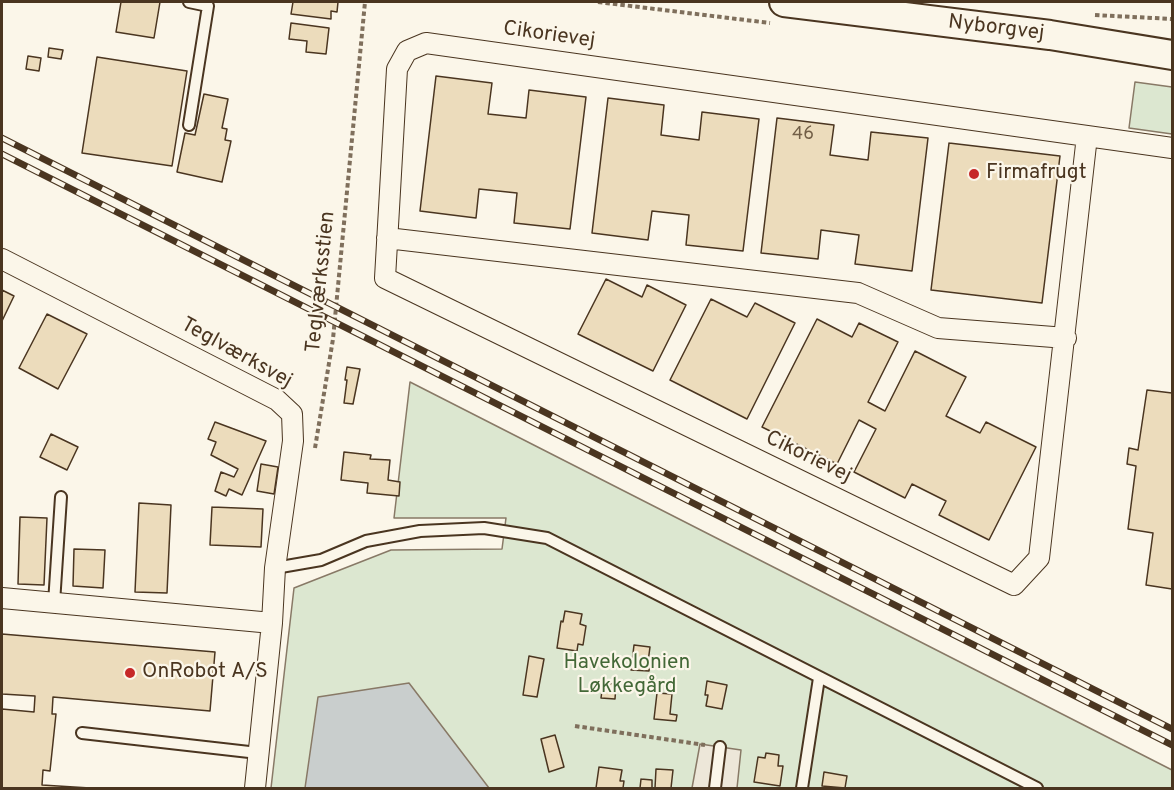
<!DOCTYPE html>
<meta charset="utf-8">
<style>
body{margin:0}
#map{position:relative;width:1174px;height:790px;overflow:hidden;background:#fbf6e9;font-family:Overpass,sans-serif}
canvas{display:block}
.frame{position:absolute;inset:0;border:3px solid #4a3520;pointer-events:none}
</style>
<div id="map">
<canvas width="1174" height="790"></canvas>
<div class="frame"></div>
</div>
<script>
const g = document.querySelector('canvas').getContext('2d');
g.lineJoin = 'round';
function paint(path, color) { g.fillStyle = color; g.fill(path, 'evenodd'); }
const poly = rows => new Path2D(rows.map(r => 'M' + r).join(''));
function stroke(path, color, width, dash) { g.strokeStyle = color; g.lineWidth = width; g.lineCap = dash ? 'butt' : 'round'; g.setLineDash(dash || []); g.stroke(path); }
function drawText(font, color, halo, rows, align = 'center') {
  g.font = font + ' Overpass,sans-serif'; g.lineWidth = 4.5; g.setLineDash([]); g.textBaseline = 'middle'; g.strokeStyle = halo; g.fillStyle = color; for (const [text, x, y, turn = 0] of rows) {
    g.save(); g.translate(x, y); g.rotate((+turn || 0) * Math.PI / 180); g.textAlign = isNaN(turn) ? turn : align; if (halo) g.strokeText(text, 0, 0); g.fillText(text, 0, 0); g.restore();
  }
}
const green = poly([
 [1135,82,1172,87,1172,134,1129,128,1135,82],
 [410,382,1172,770,1172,788,271,788,294,588,391,550,502,549,506,518,394,518,410,382]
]);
const parking = poly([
 [700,744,741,750,737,788,692,788,700,744]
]);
const water = poly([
 [409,683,489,788,305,788,318,697,409,683]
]);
const building = poly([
 [121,2,160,2,154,38,116,32,121,2],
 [293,2,338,2,337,12,331,11,331,19,291,14,293,2],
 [291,23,329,28,326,54,306,52,307,41,289,39,291,23],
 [49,48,63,50,61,59,48,57,49,48],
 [28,56,41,58,39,71,26,69,28,56],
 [97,57,187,71,172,166,82,153,97,57],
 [436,76,492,83,488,114,526,118,529,90,586,97,570,229,514,223,517,193,479,189,476,218,420,211,436,76],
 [204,94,228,99,222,128,227,129,225,140,231,141,222,182,177,172,185,133,195,135,204,94],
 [608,98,664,105,661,135,699,140,702,112,759,119,743,251,686,245,689,215,652,211,648,240,592,233,608,98],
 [777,118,834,125,830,155,868,160,871,132,928,138,912,271,855,264,859,235,821,230,818,259,761,253,777,118],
 [949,143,1060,156,1042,303,931,290,949,143],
 [606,279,642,297,647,285,686,305,653,371,578,334,606,279],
 [2,290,14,296,2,321,2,290],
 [711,299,747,317,755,303,795,323,747,419,670,380,711,299],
 [47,314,87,334,58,389,19,368,47,314],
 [817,319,852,337,859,323,898,342,868,402,885,411,915,351,966,377,946,416,980,433,986,422,1036,447,989,540,939,515,946,501,912,484,905,498,854,472,876,429,859,420,837,464,762,427,817,319],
 [347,367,360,369,353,404,344,403,347,380,345,380,347,367],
 [1172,386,1172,589,1146,585,1153,533,1128,529,1136,466,1127,464,1129,448,1138,450,1147,390,1172,393,1172,386],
 [215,422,266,441,242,495,229,489,226,496,215,491,221,472,234,477,238,469,211,455,216,442,208,439,215,422],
 [51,434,78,447,67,470,40,457,51,434],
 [344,452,371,455,370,459,390,460,388,480,400,482,399,496,367,493,368,483,341,480,344,452],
 [261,464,278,467,274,494,257,491,261,464],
 [139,503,171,505,167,593,135,592,139,503],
 [212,507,263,509,261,547,210,545,212,507],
 [20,517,47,518,44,585,18,584,20,517],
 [74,549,105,550,103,588,73,586,74,549],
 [565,611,582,614,580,624,586,626,583,645,578,644,577,651,557,648,561,621,563,622,565,611],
 [2,634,215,652,210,711,53,697,52,714,56,714,50,771,43,770,42,785,90,788,2,788,2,709,34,712,35,696,2,694,2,634],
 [634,645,650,647,648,662,650,662,649,671,631,670,634,645],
 [529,656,544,659,537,697,523,695,529,656],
 [707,681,727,685,722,709,706,706,708,695,705,695,707,681],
 [603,683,616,684,615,699,601,698,603,683],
 [657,693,672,694,670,714,677,715,676,721,654,719,657,693],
 [555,735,564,767,549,772,541,739,555,735],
 [766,753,779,755,778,766,783,766,780,786,754,782,758,757,765,758,766,753],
 [599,767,622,770,620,781,624,781,623,788,596,788,599,767],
 [656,769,673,770,671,788,655,788,656,769],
 [824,772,847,776,845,788,822,786,824,772],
 [641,779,652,780,652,788,640,788,641,779]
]);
const path = poly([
 [598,2,770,23],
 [1095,15,1172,19],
 [315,448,333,339,365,2],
 [575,726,705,745]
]);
const lane = poly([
 [189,125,208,6,189,2],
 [275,568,321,560,366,541,420,531,484,528,547,538,1037,788],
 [54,603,61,497],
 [82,733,258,753],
 [715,788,720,747],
 [802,788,819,678]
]);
const street = poly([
 [1087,136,1039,558,1014,585,385,278,397,69,407,51,426,43,1087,136,1172,148],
 [387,238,858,293,938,328,1066,338],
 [2,259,277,400,292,414,293,441,275,568,272,623,2,598],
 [255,788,272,623]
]);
const secondary = poly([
 [784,2,1050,35,1172,55]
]);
const rail = poly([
 [2,138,1172,729],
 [2,154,1172,745]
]);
const markers = [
 [974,174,6,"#c62828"],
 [130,673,6,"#c62828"]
];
const numberNames = [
 ["46",803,135]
];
const streetNames = [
 ["Nyborgvej",996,29,7],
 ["Cikorievej",549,36,8],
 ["Teglværksstien",322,282,-84],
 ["Teglværksvej",236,354,29],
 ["Cikorievej",808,458,26]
];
const poiNames = [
 ["Firmafrugt",986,174],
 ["OnRobot A/S",142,673]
];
const parkNames = [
 ["Havekolonien",627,664],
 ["Løkkegård",627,688]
];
paint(green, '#dce7d0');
stroke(green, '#887966', 1.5);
paint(parking, '#ede7d9');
stroke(parking, '#887966', 1.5);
paint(water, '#c9cecd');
stroke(water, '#887966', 1.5);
paint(building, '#ecdcbc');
stroke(building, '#4a3520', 1.5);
stroke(lane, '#4a3520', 14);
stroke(street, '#4a3520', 22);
stroke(secondary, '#4a3520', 32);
stroke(path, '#7f6f5c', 4, [4.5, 3]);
stroke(lane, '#fbf6e9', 10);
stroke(street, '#fbf6e9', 20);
stroke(secondary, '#fbf6e9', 28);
stroke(rail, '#4a3520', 7);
stroke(rail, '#fbf6e9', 4.5, [14]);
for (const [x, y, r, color] of markers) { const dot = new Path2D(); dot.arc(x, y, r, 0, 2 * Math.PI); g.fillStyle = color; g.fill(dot); stroke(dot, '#fbf6e9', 2); }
drawText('18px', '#725f47', null, numberNames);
drawText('21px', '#4a3520', '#fbf6e9', streetNames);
drawText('21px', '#4a3520', '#fbf6e9', poiNames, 'left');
drawText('21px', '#436837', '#fbf6e9', parkNames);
</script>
